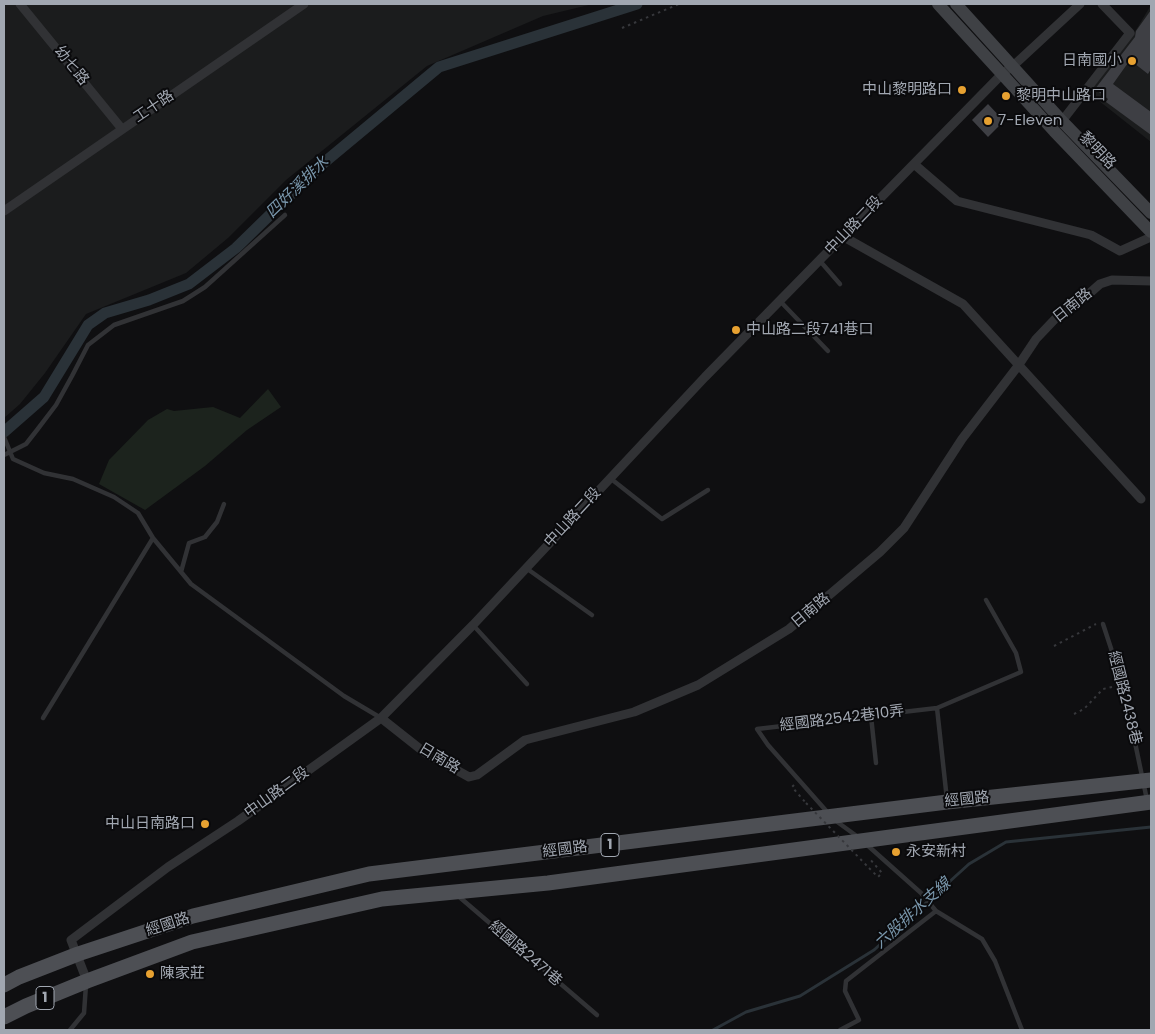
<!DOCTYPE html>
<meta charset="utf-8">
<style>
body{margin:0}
#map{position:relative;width:1155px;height:1034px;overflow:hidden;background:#0f0f11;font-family:Poppins,sans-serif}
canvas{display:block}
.frame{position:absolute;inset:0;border:5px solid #a1a7b1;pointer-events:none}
</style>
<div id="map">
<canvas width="1155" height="1034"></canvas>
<div class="frame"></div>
</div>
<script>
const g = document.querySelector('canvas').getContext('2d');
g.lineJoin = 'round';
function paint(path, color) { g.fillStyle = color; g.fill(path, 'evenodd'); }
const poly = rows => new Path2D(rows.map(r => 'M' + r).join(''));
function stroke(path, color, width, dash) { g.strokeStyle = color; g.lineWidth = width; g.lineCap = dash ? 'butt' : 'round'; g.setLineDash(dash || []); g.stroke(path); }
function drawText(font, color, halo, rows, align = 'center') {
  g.font = font + ' Poppins,"Noto Sans TC",sans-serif'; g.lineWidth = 4; g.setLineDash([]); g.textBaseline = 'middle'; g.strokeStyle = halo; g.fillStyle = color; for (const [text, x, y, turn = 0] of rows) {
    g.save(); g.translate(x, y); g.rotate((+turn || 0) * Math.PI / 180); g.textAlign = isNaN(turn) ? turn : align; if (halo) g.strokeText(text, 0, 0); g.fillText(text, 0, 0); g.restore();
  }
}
const built = poly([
 [4,4,593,4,543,16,427,66,286,180,228,238,186,273,86,314,45,373,20,404,4,418],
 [1151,5,1151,142,1089,93,1136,30]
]);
const green = poly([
 [268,389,281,407,247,430,205,466,145,510,99,484,109,460,148,420,167,409,174,411,213,407,240,418]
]);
const stream = poly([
 [713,1030,746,1012,800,996,874,950,969,864,1006,842,1151,827]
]);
const canal = poly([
 [4,432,44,397,88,325,105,313,149,300,189,284,236,248,320,166,439,67,637,4]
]);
const building = poly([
 [1151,10,1151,69,1148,74,1130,60,1113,84,1151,112,1151,135,1106,102,1108,99,1095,89,1135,37,1136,31],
 [988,104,1004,121,988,137,972,120]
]);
const path = poly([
 [622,28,679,4],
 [1054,646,1096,624],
 [1074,714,1084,709,1103,689,1116,686],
 [794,785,792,787,806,803],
 [869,868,878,877,882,873,869,858]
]);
const lane = poly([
 [820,261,840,284],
 [780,301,828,351],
 [4,437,13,459,44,473,73,479,114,497,138,513,153,538,191,584,344,696,381,718],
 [4,455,26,444,37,430,56,405,72,376,88,345,114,325,183,301,205,287,285,215],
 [610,478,662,519,708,490],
 [526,568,592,615],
 [181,572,189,543,205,537,217,522,224,504],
 [1103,624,1123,685,1147,800],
 [473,625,527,684],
 [937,708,1021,672,1016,653,986,600],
 [871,716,876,763],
 [43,718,153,538],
 [829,814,768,745,757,729,937,708,947,800],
 [836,821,858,837],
 [866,844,921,893,936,911,982,939,995,961,1022,1030],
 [457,895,597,1015],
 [70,1030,84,1013,86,985],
 [840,1030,859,1020,845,991,846,981,936,911]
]);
const street = poly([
 [20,4,122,129],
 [1062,121,1130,33,1102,4],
 [914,164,957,201,1091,235,1120,251,1151,237],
 [4,211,304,4],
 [844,237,963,304,1141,499],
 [381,718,424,752,469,777,477,775,525,740,634,712,698,685,789,629,880,552,904,528,962,439,1018,366,1036,339,1056,318,1075,306,1100,284,1112,280,1151,281],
 [87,981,71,940,168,867,238,821,381,718,473,625,705,377,1003,73,1013,66,1080,4]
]);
const secondary = poly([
 [938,4,1054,131,1151,232],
 [956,4,1062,121,1151,213]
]);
const primary = poly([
 [4,985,19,977,78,954,193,916,369,874,947,802,1151,780],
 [4,1017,26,1006,87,981,192,942,382,899,548,883,1151,802]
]);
const pathBridge = poly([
 [806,803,869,868]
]);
const markers = [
 [1132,61,5,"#e7a131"],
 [962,90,5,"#e7a131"],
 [1006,96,5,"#e7a131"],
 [988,121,5,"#e7a131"],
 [736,330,5,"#e7a131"],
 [205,824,5,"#e7a131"],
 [896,852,5,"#e7a131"],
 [150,974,5,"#e7a131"]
];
const shields = [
 [610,845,18],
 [45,998,18]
];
const shieldNames = [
 ["1",610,845],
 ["1",45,998]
];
const poiNames = [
 ["日南國小",1122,61,"right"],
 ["中山黎明路口",952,90,"right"],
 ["黎明中山路口",1016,96],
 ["7-Eleven",998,121],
 ["中山路二段741巷口",746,330],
 ["中山日南路口",195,824,"right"],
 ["永安新村",906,852],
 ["陳家莊",160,974]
];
const streetNames = [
 ["幼七路",71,66,51],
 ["工十路",154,107,-34],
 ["黎明路",1097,151,46],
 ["中山路二段",854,226,-46],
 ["日南路",1073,306,-39],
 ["中山路二段",573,518,-47],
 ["日南路",811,611,-40],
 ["經國路2438巷",1124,698,76],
 ["經國路2542巷10弄",842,719,-7],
 ["日南路",439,759,31],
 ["中山路二段",277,793,-36],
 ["經國路",967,800,-6],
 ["經國路",565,850,-7],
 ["經國路",168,925,-18],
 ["經國路2471巷",525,954,41]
];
const waterNames = [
 ["四好溪排水",298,188,-44],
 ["六股排水支線",913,914,-42]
];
paint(built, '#1b1c1d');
paint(green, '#1c231d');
stroke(stream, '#2a3238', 3);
stroke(canal, '#2a3238', 11);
paint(building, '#3e3f44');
stroke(path, '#37383c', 2, [2.5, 4]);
stroke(lane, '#313235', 4.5);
stroke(street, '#313235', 9);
stroke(secondary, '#3f4145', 12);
stroke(primary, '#4d4f54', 15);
stroke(pathBridge, '#37383c', 2, [2.5, 4]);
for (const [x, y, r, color] of markers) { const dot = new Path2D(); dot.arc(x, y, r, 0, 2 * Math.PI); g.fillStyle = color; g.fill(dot); stroke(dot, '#0a0a0c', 2); }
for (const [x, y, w] of shields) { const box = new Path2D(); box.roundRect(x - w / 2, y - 11.5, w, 23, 4); g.fillStyle = '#0a0a0c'; g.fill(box); stroke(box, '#a1a7b1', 1); }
drawText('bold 14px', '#a1a7b1', null, shieldNames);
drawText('15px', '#a1a7b1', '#0a0a0c', poiNames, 'left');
drawText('15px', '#a1a7b1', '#0a0a0c', streetNames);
drawText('italic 16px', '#7996ab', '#0a0a0c', waterNames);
</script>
